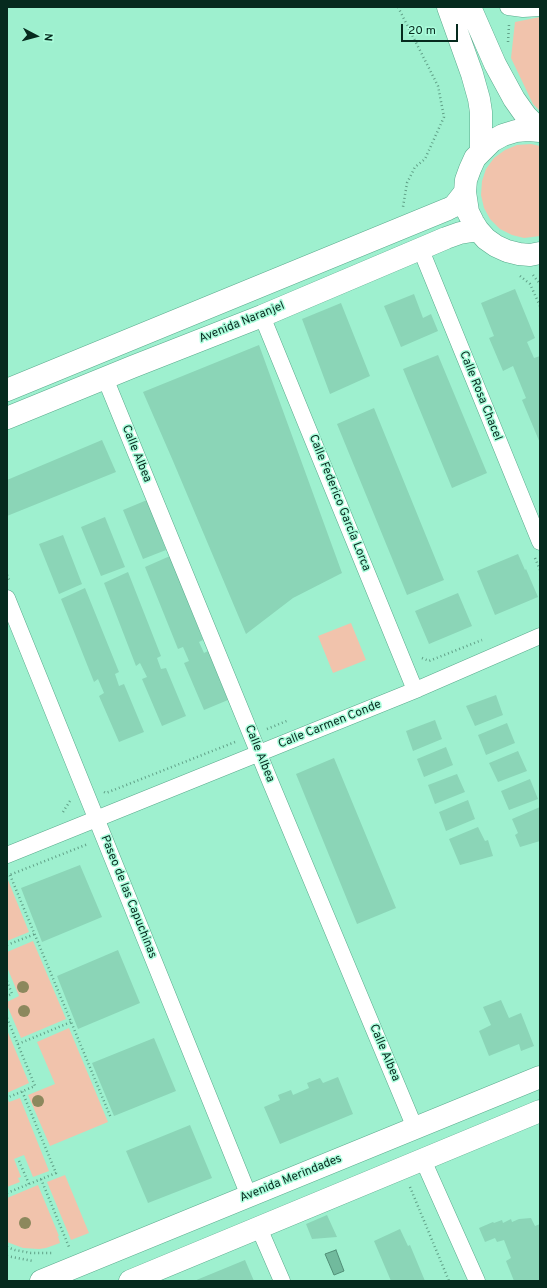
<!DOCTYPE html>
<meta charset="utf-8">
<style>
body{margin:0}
#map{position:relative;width:547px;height:1288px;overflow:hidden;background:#9ef0cf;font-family:Overpass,sans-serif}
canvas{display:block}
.frame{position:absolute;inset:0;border:8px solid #062a1e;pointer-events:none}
.north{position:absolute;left:16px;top:16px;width:40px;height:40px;-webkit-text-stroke:3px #abfddc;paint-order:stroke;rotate:96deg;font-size:11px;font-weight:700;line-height:16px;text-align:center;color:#062a1e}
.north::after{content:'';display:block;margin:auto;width:14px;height:18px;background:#062a1e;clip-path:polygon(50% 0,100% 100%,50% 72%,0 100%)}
.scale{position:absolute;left:401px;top:24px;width:57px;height:18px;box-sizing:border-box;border:2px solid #062a1e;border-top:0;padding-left:5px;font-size:12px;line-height:14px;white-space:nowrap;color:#062a1e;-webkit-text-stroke:3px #abfddc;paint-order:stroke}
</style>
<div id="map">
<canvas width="547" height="1288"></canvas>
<div class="frame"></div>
<div class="north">N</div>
<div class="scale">20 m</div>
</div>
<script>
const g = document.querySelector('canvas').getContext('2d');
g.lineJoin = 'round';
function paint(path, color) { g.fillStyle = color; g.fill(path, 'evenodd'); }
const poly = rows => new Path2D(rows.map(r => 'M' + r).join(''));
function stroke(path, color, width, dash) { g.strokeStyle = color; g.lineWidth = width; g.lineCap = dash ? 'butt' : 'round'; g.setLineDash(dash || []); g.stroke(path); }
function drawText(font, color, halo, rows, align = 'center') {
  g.font = font + ' Overpass,sans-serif'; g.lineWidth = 3; g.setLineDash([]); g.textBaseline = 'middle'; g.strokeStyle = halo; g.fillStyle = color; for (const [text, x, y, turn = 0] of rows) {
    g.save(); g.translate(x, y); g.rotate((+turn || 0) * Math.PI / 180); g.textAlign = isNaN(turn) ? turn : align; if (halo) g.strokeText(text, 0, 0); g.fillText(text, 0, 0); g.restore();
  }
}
const green = poly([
 [540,17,540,111,533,104,511,58,515,22],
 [531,144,540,146,540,236,524,238,512,235,500,229,490,219,484,208,481,195,482,181,486,169,494,158,505,150,517,145],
 [351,623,366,660,333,673,318,636],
 [8,880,29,932,7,941,7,881],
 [33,941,66,1019,21,1038,7,1005,7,1002,19,996,7,967,7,952],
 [69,1028,108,1122,50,1146,28,1095,55,1084,37,1042],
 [7,1030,29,1083,7,1093],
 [7,1097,9,1102,20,1098,49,1171,33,1177,24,1155,14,1159,21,1177,18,1178,20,1182,7,1187],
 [65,1175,89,1233,71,1240,47,1182],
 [38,1185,59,1236,58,1236,60,1243,46,1248,39,1249,23,1248,7,1242,7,1198]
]);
const water = poly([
 [336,1250,344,1271,334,1275,325,1254,336,1250]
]);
const building = poly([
 [515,289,535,338,527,342,534,358,540,356,540,443,522,400,526,398,513,366,503,371,489,338,494,336,481,303],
 [414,294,423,318,431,314,438,331,401,347,384,306],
 [341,303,370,376,330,394,302,319],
 [259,345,342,573,293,598,246,634,173,461,143,392],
 [438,355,487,473,452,488,403,369],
 [374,408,444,580,407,595,337,424],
 [102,440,116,472,7,516,7,480],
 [147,500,166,550,143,559,123,510],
 [105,517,125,567,101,576,81,527],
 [63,535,82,584,59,594,39,544],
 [518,554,525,570,526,569,538,597,495,615,477,571],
 [170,556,203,640,199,642,204,653,208,651,228,700,204,710,184,663,189,661,183,647,178,649,145,567],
 [128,572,161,656,157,658,161,669,166,668,186,716,162,726,142,679,147,677,140,663,136,666,104,583],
 [85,588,119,672,115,674,119,686,124,684,144,732,119,742,99,696,104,693,98,679,94,682,61,599],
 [458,593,472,626,429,644,415,611],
 [496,695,503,715,475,726,466,706],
 [435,720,442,739,413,751,406,731],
 [507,723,515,743,486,755,478,735],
 [446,747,453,765,424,777,417,759],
 [518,751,527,771,498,782,489,763],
 [334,758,396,908,357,924,296,774],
 [457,774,465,792,435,804,428,785],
 [530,779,538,799,509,810,501,791],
 [468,800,475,819,446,831,439,812],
 [540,807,540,841,520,847,515,835,518,833,512,819],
 [478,827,485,841,488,840,493,856,460,865,449,839],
 [80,865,102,917,42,942,21,888],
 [118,950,140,1003,78,1029,57,976],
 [501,1000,509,1018,521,1013,534,1046,521,1051,519,1044,489,1056,479,1031,491,1025,483,1007],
 [154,1038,176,1091,114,1116,92,1063],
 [338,1077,353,1114,280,1144,264,1107,280,1100,278,1095,291,1090,293,1095,309,1088,307,1083,320,1078,323,1083],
 [190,1125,212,1178,148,1203,126,1151],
 [327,1215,337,1237,312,1239,306,1224],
 [531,1218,535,1226,540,1224,540,1281,514,1281,506,1261,511,1258,504,1240,497,1242,495,1238,485,1242,479,1228,493,1222,494,1223,502,1220,503,1223,511,1219,512,1222,519,1219],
 [400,1229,408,1246,410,1245,425,1281,391,1281,374,1241],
 [245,1260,254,1281,194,1281]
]);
const path = poly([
 [398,7,438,86,444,117,425,159,415,167,407,183,403,207],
 [508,42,509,25],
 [533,275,540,284],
 [520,276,530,284,540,306],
 [535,558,540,570],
 [7,575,10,582],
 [422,658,429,661,482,640],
 [267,729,289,720],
 [104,792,106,793,235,742],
 [63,812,70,801],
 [10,875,111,1118],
 [7,876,88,844],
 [7,945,35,934],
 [7,981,12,994,7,996],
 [7,1018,35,1086,9,1097],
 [18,1044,71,1022],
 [19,1161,29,1184],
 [41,1179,69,1247],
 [410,1187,449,1281],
 [7,1193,56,1173,22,1091],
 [7,1247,15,1250,31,1253,52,1253],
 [7,1256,33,1261]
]);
const street = poly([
 [508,7,523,9,540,8],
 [421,250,540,542],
 [262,316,415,690],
 [105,378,270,781,415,1128],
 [7,598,249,1196],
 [7,855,418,689,540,636],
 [423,1160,477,1281],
 [259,1228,282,1281]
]);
const secondary = poly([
 [448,7,472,74,479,99,481,112,481,152],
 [470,7,495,64,514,99,526,116,540,130],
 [540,131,528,130,516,131,503,135,492,141,475,158,470,169,466,180,465,192,468,212,473,222,478,230,486,239,496,246,507,251,519,254,530,255,540,253],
 [7,390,448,209,454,206,465,192],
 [7,418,132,367,262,316,446,238,460,233,478,230],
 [41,1281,540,1077],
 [130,1281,540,1111]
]);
const trees = [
 [23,987],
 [24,1011],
 [38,1101],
 [25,1223]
];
const streetNames = [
 ["Avenida Naranjel",242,323,-22],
 ["Calle Rosa Chacel",480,396,68],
 ["Calle Albea",136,454,68],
 ["Calle Federico García Lorca",339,503,68],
 ["Calle Carmen Conde",330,725,-22],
 ["Calle Albea",259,754,68],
 ["Paseo de las Capuchinas",128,897,68],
 ["Calle Albea",384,1053,67],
 ["Avenida Merindades",291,1179,-22]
];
paint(green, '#f1c3ac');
paint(water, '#71ba9d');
stroke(water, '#518f77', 1);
paint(building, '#8bd5b7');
stroke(street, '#59aa8c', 17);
stroke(secondary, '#59aa8c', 23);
stroke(path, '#60a087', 2.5, [1, 3]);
stroke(street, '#fff', 16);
stroke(secondary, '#fff', 22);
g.fillStyle = '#8c885d';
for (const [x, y] of trees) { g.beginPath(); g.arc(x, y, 6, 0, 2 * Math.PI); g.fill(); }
drawText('12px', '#062a1e', '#abfddc', streetNames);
</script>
